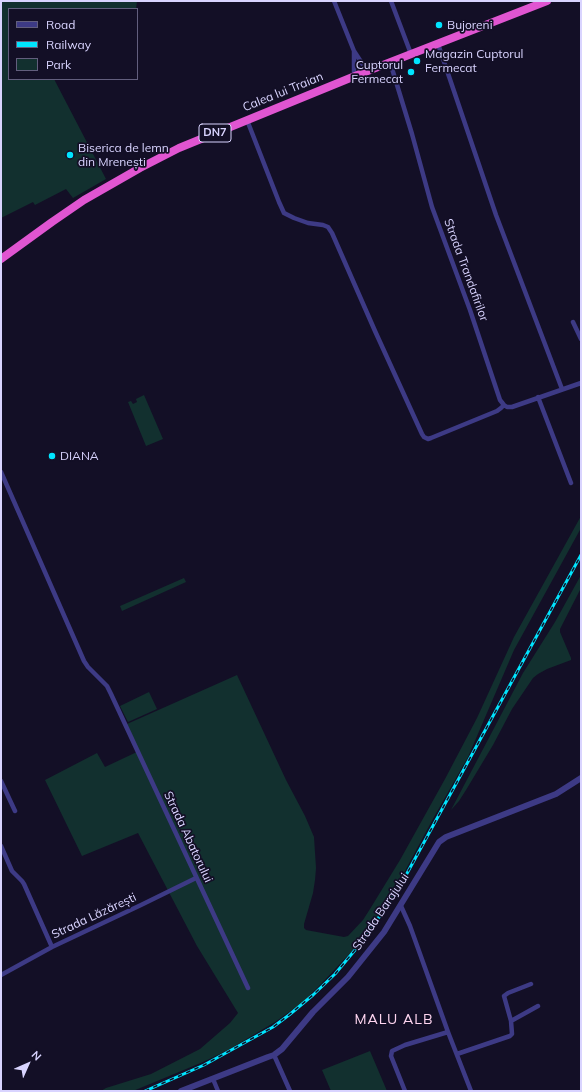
<!DOCTYPE html>
<meta charset="utf-8">
<style>
body{margin:0}
#map{position:relative;width:582px;height:1092px;overflow:hidden;background:#130f26;font-family:Mulish,sans-serif}
canvas{display:block}
.frame{position:absolute;inset:0;border:2px solid #d9d4ff;pointer-events:none}
.legend{position:absolute;left:8px;top:8px;width:130px;height:72px;box-sizing:border-box;background:#130f26;border:1px solid #625e7d;margin:0;padding:5px 7px;list-style:none;font-size:12px;color:#d9d4ff}
.legend li{display:flex;align-items:center;gap:8px;height:20px}
.legend b{width:20px;border:1px solid #625e7d}
.north{position:absolute;left:8px;top:1044px;width:40px;height:40px;-webkit-text-stroke:3px #130f26;paint-order:stroke;rotate:45deg;font-size:11px;font-weight:700;line-height:16px;text-align:center;color:#d9d4ff}
.north::after{content:'';display:block;margin:auto;width:14px;height:18px;background:#d9d4ff;clip-path:polygon(50% 0,100% 100%,50% 72%,0 100%)}
</style>
<div id="map">
<canvas width="582" height="1092"></canvas>
<div class="frame"></div>
<ul class="legend">
<li><b style="height:5px;background:#3d3a85"></b>Road</li>
<li><b style="height:5px;background:#00e5ff"></b>Railway</li>
<li><b style="height:11px;background:#12302f"></b>Park</li>
</ul>
<div class="north">N</div>
</div>
<script>
const g = document.querySelector('canvas').getContext('2d');
g.lineJoin = 'round';
function paint(path, color) { g.fillStyle = color; g.fill(path, 'evenodd'); }
const poly = rows => new Path2D(rows.map(r => 'M' + r).join(''));
function stroke(path, color, width, dash) { g.strokeStyle = color; g.lineWidth = width; g.lineCap = dash ? 'butt' : 'round'; g.setLineDash(dash || []); g.stroke(path); }
function drawText(font, color, halo, rows, align = 'center') {
  g.font = font + ' Mulish,sans-serif'; g.lineWidth = 3.5; g.setLineDash([]); g.textBaseline = 'middle'; g.strokeStyle = halo; g.fillStyle = color; for (const [text, x, y, turn = 0] of rows) {
    g.save(); g.translate(x, y); g.rotate((+turn || 0) * Math.PI / 180); g.textAlign = isNaN(turn) ? turn : align; if (halo) g.strokeText(text, 0, 0); g.fillText(text, 0, 0); g.restore();
  }
}
const green = poly([
 [1,1,137,1,136,9,9,9,9,79,54,79,106,179,73,198,66,189,35,205,33,202,1,218],
 [144,395,163,439,146,446,128,402,131,401,133,404,137,402,136,399],
 [581,516,581,528,514,650,468,757,434,817,398,884,377,918,353,950,321,984,303,1002,275,1022,228,1050,203,1062,133,1091,101,1091,106,1088,151,1074,200,1049,230,1023,238,1013,197,946,138,833,82,856,45,780,97,753,105,767,139,751,127,724,237,675,286,780,305,816,314,837,316,868,315,880,313,893,304,924,304,928,306,930,344,937,348,936,363,920,370,909,400,860,445,779,477,718,514,637],
 [581,575,581,588,560,629,560,632,571,658,571,660,547,669,538,674,533,678,512,709,493,745,466,790,459,801,451,810,523,673,555,622],
 [184,578,186,582,122,611,120,606],
 [149,692,157,709,128,722,120,706],
 [370,1051,387,1091,331,1091,322,1070]
]);
const minor = poly([
 [334,1,354,51,367,71],
 [391,1,411,54],
 [438,44,496,215,562,389],
 [354,51,354,77],
 [390,62,412,134,432,207,470,310,500,400,504,405,507,407,512,407,581,383],
 [247,120,279,202,284,213,294,218,308,223,323,225,328,227,332,233,375,331,422,434,424,437,428,439,431,438,497,411,501,408,504,405],
 [573,322,581,339],
 [538,397,571,483],
 [1,472,84,661,88,667,107,686,111,694,248,988],
 [1,781,15,811],
 [1,846,12,871,22,881,24,884,52,947],
 [401,906,410,926,448,1032,471,1091],
 [1,975,52,947,141,905,196,878],
 [511,1021,538,1006],
 [457,1054,510,1036,512,1034,511,1021,504,996,508,993,531,984],
 [274,1055,290,1091],
 [213,1079,218,1091],
 [405,1091,391,1056,392,1051,405,1045,448,1032]
]);
const tertiary = poly([
 [181,1091,268,1057,274,1055,282,1049,313,1012,348,977,384,932,439,842,446,837,556,794,581,778]
]);
const trunk = poly([
 [1,259,52,222,84,200,140,168,179,148,360,74,547,1]
]);
const rail = poly([
 [145,1091,204,1065,273,1027,289,1015,313,995,335,974,355,950,385,909,405,877,581,555]
]);
const markers = [
 [439,25,4,"#00e5ff"],
 [417,61,4,"#00e5ff"],
 [411,72,4,"#00e5ff"],
 [70,155,4,"#00e5ff"],
 [52,456,4,"#00e5ff"]
];
const shields = [
 [215,133,32]
];
const shieldNames = [
 ["DN7",215,133]
];
const poiNames = [
 ["Bujoreni",447,25],
 ["Magazin Cuptorul",425,54],
 ["Fermecat",425,68],
 ["Cuptorul",403,65,"right"],
 ["Fermecat",403,79,"right"],
 ["Biserica de lemn",78,148],
 ["din Mrenești",78,162],
 ["DIANA",60,456]
];
const streetNames = [
 ["Calea lui Traian",283,92,-22],
 ["Strada Trandafirilor",466,270,70],
 ["Strada Abatorului",188,837,65],
 ["Strada Barajului",381,912,-56],
 ["Strada Lăzărești",94,916,-25]
];
const quarterNames = [
 ["MALU ALB",394,1020]
];
paint(green, '#12302f');
stroke(minor, '#3d3a85', 4.5);
stroke(tertiary, '#3d3a85', 6);
stroke(trunk, '#e055d1', 8);
stroke(rail, '#00e5ff', 3);
stroke(rail, '#130f26', 1.5, [4.5]);
for (const [x, y, r, color] of markers) { const dot = new Path2D(); dot.arc(x, y, r, 0, 2 * Math.PI); g.fillStyle = color; g.fill(dot); stroke(dot, '#130f26', 1.5); }
for (const [x, y, w] of shields) { const box = new Path2D(); box.roundRect(x - w / 2, y - 9, w, 18, 3); g.fillStyle = '#130f26'; g.fill(box); stroke(box, '#d9d4ff', 1); }
drawText('bold 11px', '#d9d4ff', null, shieldNames);
drawText('12px', '#d9d4ff', '#130f26', poiNames, 'left');
drawText('12px', '#d9d4ff', '#130f26', streetNames);
g.letterSpacing = '1px';
drawText('14px', '#ffd6f0', '#130f26', quarterNames);
g.letterSpacing = '0px';
</script>
